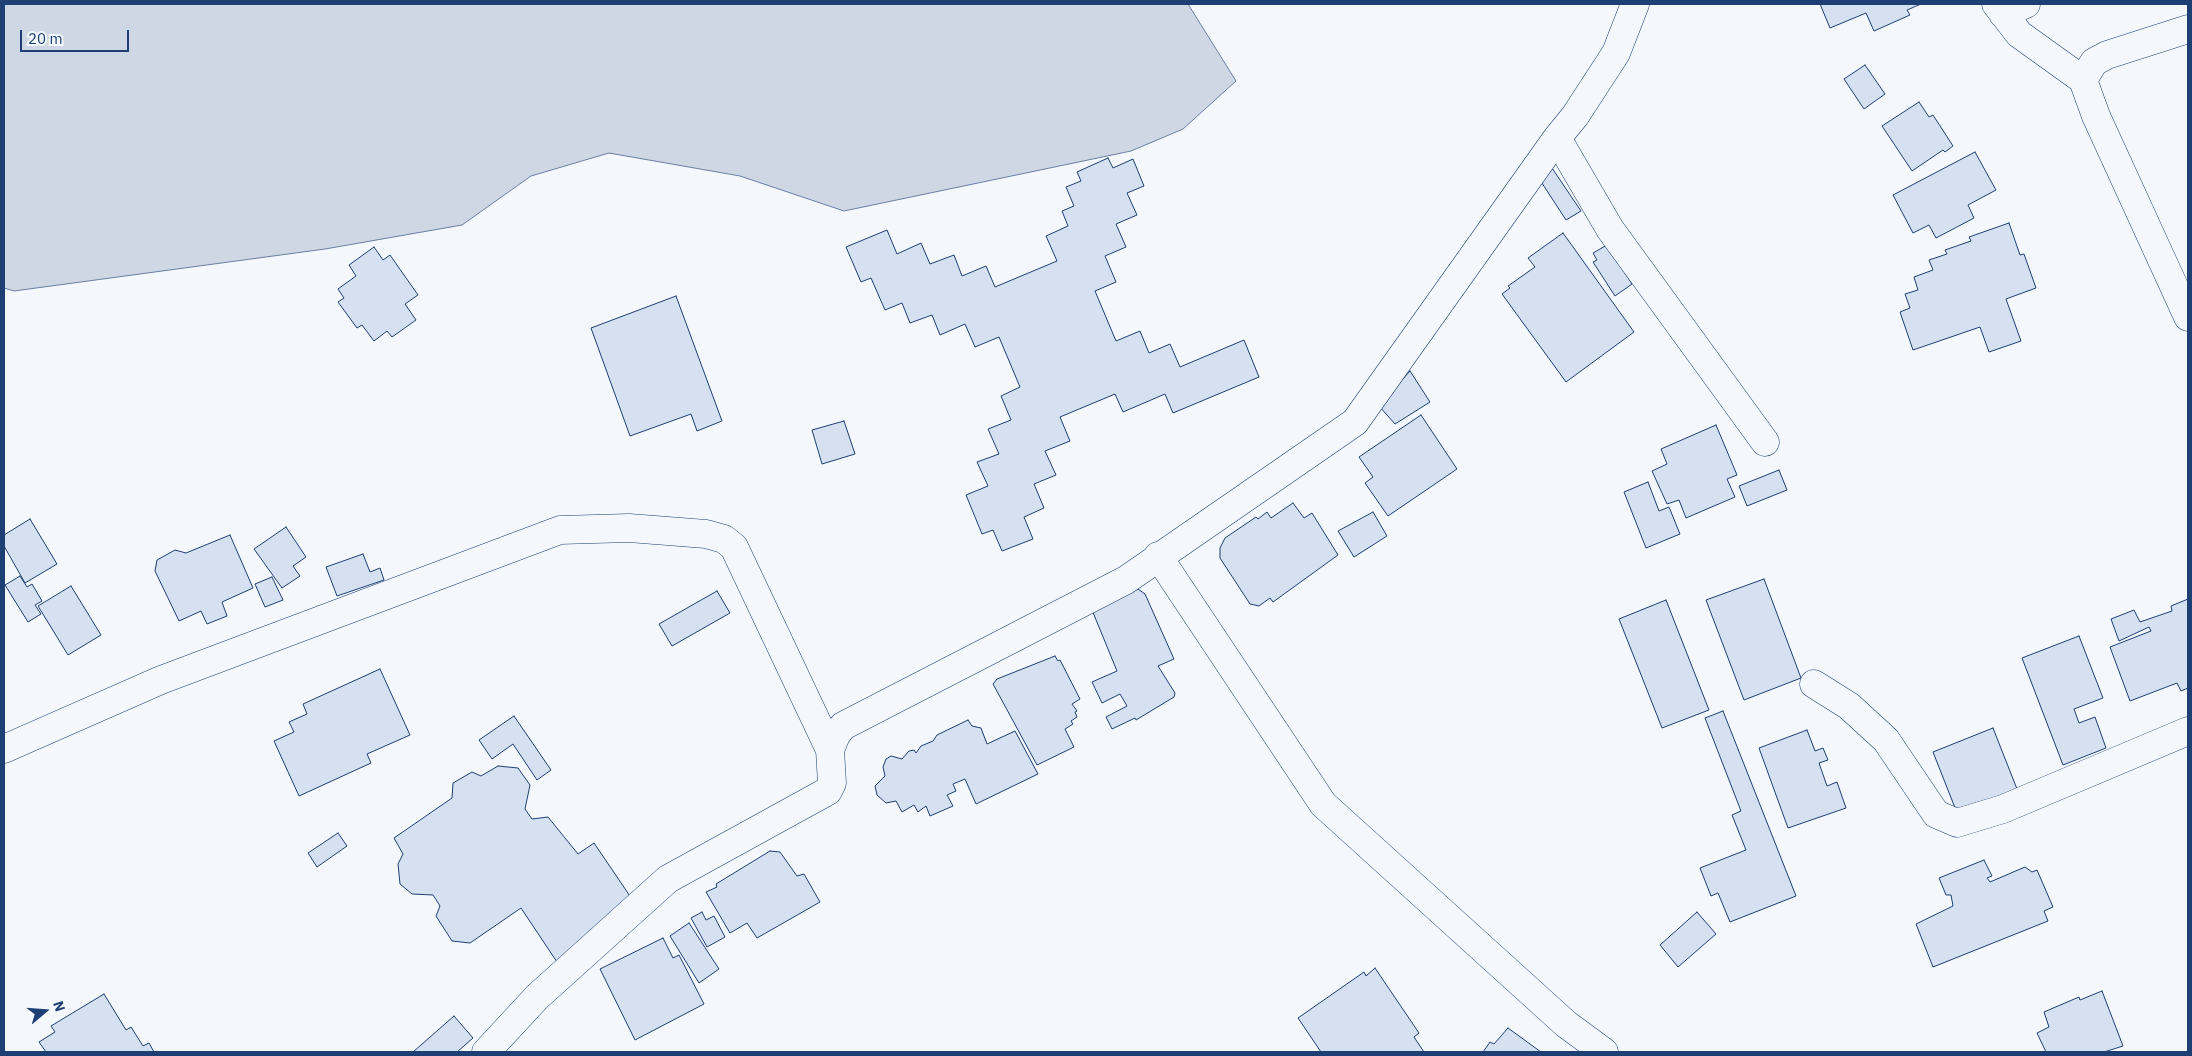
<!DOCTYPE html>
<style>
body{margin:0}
#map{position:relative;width:2192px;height:1056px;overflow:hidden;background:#f4f7fb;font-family:"IBM Plex Sans",sans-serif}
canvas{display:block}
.frame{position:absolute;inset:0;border:5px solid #1d3f73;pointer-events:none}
.north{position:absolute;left:20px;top:986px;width:50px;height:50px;-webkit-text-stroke:4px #f4f7fb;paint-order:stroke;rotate:72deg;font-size:14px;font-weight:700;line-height:20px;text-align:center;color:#1d3f73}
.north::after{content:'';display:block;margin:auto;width:18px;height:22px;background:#1d3f73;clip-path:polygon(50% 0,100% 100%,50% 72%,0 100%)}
.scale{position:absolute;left:20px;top:30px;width:109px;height:22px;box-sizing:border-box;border:2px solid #1d3f73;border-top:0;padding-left:6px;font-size:15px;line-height:18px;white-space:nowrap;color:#1d3f73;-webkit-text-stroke:4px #f4f7fb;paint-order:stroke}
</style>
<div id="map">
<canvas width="2192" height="1056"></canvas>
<div class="frame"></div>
<div class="north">N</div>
<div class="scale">20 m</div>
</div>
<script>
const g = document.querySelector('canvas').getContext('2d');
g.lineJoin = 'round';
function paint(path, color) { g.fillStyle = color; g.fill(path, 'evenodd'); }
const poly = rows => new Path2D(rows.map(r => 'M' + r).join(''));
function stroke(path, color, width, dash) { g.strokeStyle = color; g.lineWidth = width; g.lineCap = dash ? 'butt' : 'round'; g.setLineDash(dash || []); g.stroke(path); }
const water = poly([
 [4,4,1188,4,1236,81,1183,129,1131,151,844,211,740,176,609,153,531,176,462,225,325,249,14,291,4,288,4,4]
]);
const building = poly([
 [1820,4,1921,4,1907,10,1910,15,1874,31,1866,13,1830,28,1820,4],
 [1865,65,1885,94,1864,109,1844,79,1865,65],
 [1919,102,1929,117,1933,115,1953,146,1945,152,1943,150,1912,171,1882,126,1919,102],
 [1975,152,1996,190,1968,205,1974,218,1936,238,1929,225,1913,233,1893,195,1975,152],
 [1108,158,1113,168,1133,159,1144,186,1127,193,1137,215,1116,224,1126,247,1105,256,1116,282,1095,291,1116,341,1140,331,1149,353,1170,344,1180,367,1244,340,1259,377,1173,413,1165,394,1123,412,1115,394,1060,417,1070,441,1045,451,1056,475,1034,484,1044,508,1024,517,1033,539,1002,551,993,530,982,534,966,495,988,486,977,462,999,454,988,429,1011,420,1001,396,1020,387,999,337,975,347,965,324,940,335,932,315,910,323,902,303,885,310,871,278,861,282,846,247,887,230,897,254,921,243,930,264,954,255,962,276,986,266,995,287,1057,261,1046,236,1068,226,1062,211,1074,206,1066,187,1081,181,1077,172,1108,158],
 [1552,168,1581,211,1566,220,1538,177,1552,168],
 [2009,223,2020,255,2024,254,2036,288,2006,299,2021,341,1989,352,1980,327,1913,350,1900,312,1910,308,1905,294,1918,290,1914,277,1933,270,1929,260,1947,254,1945,250,1971,241,1969,237,2009,223],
 [1563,233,1634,332,1566,382,1502,294,1510,288,1508,286,1535,267,1528,258,1563,233],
 [1607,245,1632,284,1615,296,1593,262,1597,260,1593,253,1607,245],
 [374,247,383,260,390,255,418,295,405,304,416,320,392,337,387,331,374,341,362,325,357,328,338,302,344,298,338,289,356,276,349,265,374,247],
 [676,296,722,421,697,431,691,414,630,436,591,328,676,296],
 [1410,371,1430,402,1395,424,1379,406,1410,371],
 [1421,415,1457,469,1388,516,1365,483,1373,477,1359,457,1421,415],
 [844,421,855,454,822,464,812,430,844,421],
 [1716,425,1737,475,1727,479,1735,497,1686,518,1679,500,1667,504,1652,471,1667,464,1661,449,1716,425],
 [1779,470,1787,490,1747,506,1739,486,1779,470],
 [1648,482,1659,511,1669,507,1680,534,1646,548,1624,492,1648,482],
 [1293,503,1304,518,1312,513,1338,555,1273,602,1270,598,1259,606,1250,604,1220,558,1220,548,1225,538,1256,517,1258,519,1267,512,1271,518,1293,503],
 [1373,512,1387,536,1354,557,1338,531,1373,512],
 [30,519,57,564,25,583,4,546,4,535,30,519],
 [286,527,306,557,293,566,300,576,282,588,254,549,286,527],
 [230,535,253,588,222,602,227,616,207,624,201,611,179,621,155,571,157,560,175,550,186,553,230,535],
 [363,554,370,572,380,568,384,580,337,596,326,567,363,554],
 [20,576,27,587,32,584,42,601,35,605,41,614,28,622,5,585,20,576],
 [272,577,283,600,265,607,255,584,272,577],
 [1764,579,1801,678,1744,700,1706,600,1764,579],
 [71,586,101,635,68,655,38,606,71,586],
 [1138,589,1145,594,1174,659,1158,666,1175,693,1174,697,1136,720,1135,718,1112,729,1106,717,1127,706,1120,694,1102,703,1092,682,1117,671,1092,610,1138,589],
 [717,591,730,613,672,646,659,624,717,591],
 [2188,599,2188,688,2181,691,2177,683,2130,701,2110,647,2151,631,2149,627,2119,641,2111,619,2134,610,2140,622,2172,611,2171,606,2188,599],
 [1666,600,1709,710,1662,728,1619,619,1666,600],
 [2079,636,2103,698,2074,709,2079,723,2095,717,2106,748,2063,765,2022,658,2079,636],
 [1055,656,1058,661,1060,660,1080,699,1072,704,1077,711,1075,712,1077,717,1071,721,1073,724,1065,729,1074,747,1037,765,993,684,997,679,1055,656],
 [380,669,410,735,367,754,371,763,299,796,274,741,294,732,289,722,307,714,303,704,380,669],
 [1723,711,1796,896,1730,922,1718,893,1711,896,1700,868,1746,850,1732,815,1741,811,1705,718,1723,711],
 [514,716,551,770,537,780,513,744,492,759,479,740,514,716],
 [968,720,972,726,981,728,987,744,1015,731,1038,774,976,804,965,779,953,784,956,791,947,795,953,806,930,816,926,806,918,812,914,805,902,812,896,801,886,803,877,795,875,786,885,776,883,767,886,759,891,756,902,759,909,751,914,750,916,753,921,746,933,741,937,735,968,720],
 [1993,728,2017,789,1957,813,1933,752,1993,728],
 [1807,730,1815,751,1823,748,1828,760,1819,763,1827,786,1837,782,1846,808,1788,828,1759,748,1807,730],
 [498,766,518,768,530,785,525,809,532,819,548,817,578,854,594,843,632,899,559,965,521,908,470,943,452,941,436,916,440,906,433,895,412,894,400,884,398,864,403,854,394,838,452,798,453,783,472,772,481,776,498,766],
 [338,833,347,846,317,867,308,853,338,833],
 [770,851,780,852,797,876,804,874,820,902,757,938,747,923,730,933,706,892,717,887,716,884,770,851],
 [1984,860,1992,876,1987,878,1990,882,2025,867,2032,872,2037,870,2053,907,2044,911,2048,921,1933,967,1916,924,1953,906,1951,895,1946,895,1939,878,1984,860],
 [702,912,706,920,714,916,725,937,707,947,691,918,702,912],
 [1697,912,1716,934,1678,967,1660,945,1697,912],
 [689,923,719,969,699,983,670,936,689,923],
 [663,938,673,958,679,955,704,1004,635,1040,600,969,663,938],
 [1375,968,1419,1033,1414,1037,1424,1052,1321,1052,1298,1018,1364,972,1366,976,1375,968],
 [2102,991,2123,1046,2104,1052,2046,1052,2037,1033,2049,1027,2044,1012,2079,997,2080,1000,2102,991],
 [104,994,126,1030,131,1027,143,1046,149,1043,154,1052,46,1052,39,1042,55,1032,51,1026,104,994],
 [454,1016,473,1038,457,1052,413,1052,454,1016],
 [1508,1028,1541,1052,1483,1052,1490,1042,1494,1044,1508,1028]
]);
const minor = poly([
 [1996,4,2019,34,2083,80,2096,116,2188,317],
 [2003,14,2026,4],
 [2083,80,2094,62,2107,55,2188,29],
 [1557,138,1610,229,1765,442],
 [1158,556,1323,804,1566,1024,1604,1052],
 [1814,684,1849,706,1886,740,1936,814,1957,823,2003,809,2188,731],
 [4,749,161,680,560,530,629,528,706,534,724,539,734,547,830,750],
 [486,1052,537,997,668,879,828,791,832,783,830,750,836,735,843,726,1126,580,1355,422,1557,138,1575,116,1616,53,1635,4]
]);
paint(water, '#cfd7e4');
stroke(water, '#687fa3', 1);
paint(building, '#d5e0f0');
stroke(building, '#1d3f73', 1);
stroke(minor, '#1d3f73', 29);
stroke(minor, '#f4f7fb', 28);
</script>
